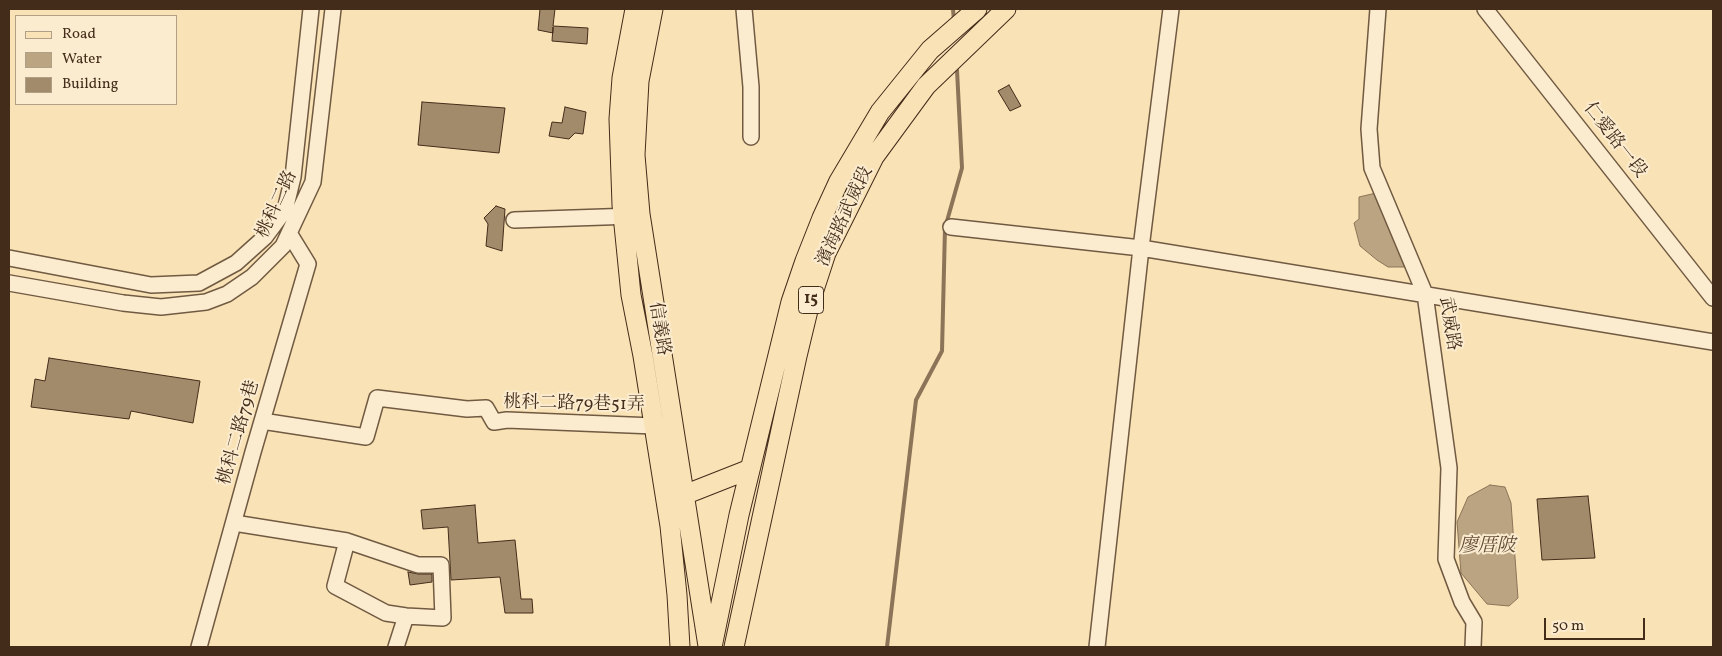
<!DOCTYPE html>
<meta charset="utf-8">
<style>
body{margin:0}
#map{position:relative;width:1722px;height:656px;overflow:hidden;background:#f9e2b5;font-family:Vollkorn,serif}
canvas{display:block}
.frame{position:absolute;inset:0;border:10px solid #442c1b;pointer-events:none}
.legend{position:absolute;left:15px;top:15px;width:162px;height:90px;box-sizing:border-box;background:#fbeccf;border:1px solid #b29f87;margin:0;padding:6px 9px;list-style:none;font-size:15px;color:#442c1b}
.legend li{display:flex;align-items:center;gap:10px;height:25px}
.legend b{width:25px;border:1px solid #b29f87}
.scale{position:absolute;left:1544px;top:618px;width:101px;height:22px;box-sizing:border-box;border:2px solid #442c1b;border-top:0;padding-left:6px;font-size:15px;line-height:18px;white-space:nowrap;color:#442c1b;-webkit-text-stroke:4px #fbeccf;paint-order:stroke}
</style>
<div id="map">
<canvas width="1722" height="656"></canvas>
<div class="frame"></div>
<ul class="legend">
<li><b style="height:6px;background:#f9e2b5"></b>Road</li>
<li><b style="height:14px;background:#bba481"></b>Water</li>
<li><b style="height:14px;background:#a28b6b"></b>Building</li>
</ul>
<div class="scale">50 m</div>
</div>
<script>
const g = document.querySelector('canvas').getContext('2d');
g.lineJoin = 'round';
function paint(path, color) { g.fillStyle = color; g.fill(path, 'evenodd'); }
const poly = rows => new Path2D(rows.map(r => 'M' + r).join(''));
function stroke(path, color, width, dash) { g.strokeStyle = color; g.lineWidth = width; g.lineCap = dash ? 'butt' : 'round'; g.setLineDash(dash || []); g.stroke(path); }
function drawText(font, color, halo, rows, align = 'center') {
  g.font = font + ' Vollkorn,"Noto Serif TC",serif'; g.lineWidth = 4; g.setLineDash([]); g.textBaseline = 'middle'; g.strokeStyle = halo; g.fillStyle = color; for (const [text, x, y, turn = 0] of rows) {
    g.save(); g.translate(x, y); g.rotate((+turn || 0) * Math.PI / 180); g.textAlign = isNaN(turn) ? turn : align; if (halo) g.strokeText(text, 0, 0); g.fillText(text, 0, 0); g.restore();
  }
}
const water = poly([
 [1376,193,1402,259,1407,267,1388,267,1377,260,1360,246,1354,223,1359,219,1359,197,1376,193],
 [1490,485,1505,487,1511,503,1518,598,1509,606,1487,604,1461,573,1457,522,1468,497,1490,485]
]);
const stream = poly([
 [953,9,954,21],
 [887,647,916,400,942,351,945,228,962,168,957,70]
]);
const building = poly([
 [540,9,555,9,553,26,588,28,587,44,552,41,553,27,553,33,538,30,540,9],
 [1009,85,1021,106,1010,111,998,91,1009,85],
 [422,102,505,108,499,153,418,145,422,102],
 [565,107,586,112,583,134,575,133,569,139,549,136,552,122,562,123,565,107],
 [496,206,505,209,502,251,486,246,488,224,484,218,496,206],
 [49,358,200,381,193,423,131,411,129,419,31,407,35,379,45,381,49,358],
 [1588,496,1595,558,1542,560,1537,499,1588,496],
 [475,505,478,543,515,540,521,599,532,599,533,613,505,613,500,577,451,580,448,527,423,529,421,510,475,505],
 [408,572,418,574,432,574,432,582,410,585,408,572]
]);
const minor = poly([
 [744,9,751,87,751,137],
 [1378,9,1369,129,1372,168,1425,294,1449,468,1446,559,1462,602,1474,622,1473,647],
 [1485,9,1713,298],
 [514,220,633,216],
 [951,227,1141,248,1713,342],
 [9,258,151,285,199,283,236,263,265,237,285,210,293,177,311,9],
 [9,283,123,303,161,307,206,302,227,294,252,277,283,246,313,182,333,9],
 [262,421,366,437,377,398,467,409,486,408,494,422,507,420,654,426],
 [234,523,347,541,418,565,441,565,443,618,406,616,386,613,335,586,347,541],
 [199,647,253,452,308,264,289,233],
 [396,647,406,616],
 [1097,647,1141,248,1171,9]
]);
const major = poly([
 [635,9,622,78,619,119,622,205,631,295,643,356,670,526,677,595,680,647],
 [653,9,639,81,635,155,640,214,708,646],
 [684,495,750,469],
 [712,647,739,515,791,302,805,261,822,218,839,181,880,112,930,50,977,9],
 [734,647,797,356,810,302,826,253,874,157,926,86,1006,9]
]);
const shields = [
 [811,300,25]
];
const shieldNames = [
 ["15",811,300]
];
const streetNames = [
 ["仁愛路一段",1614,141,52],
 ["桃科二路",278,205,-65],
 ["濱海路武威段",846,217,-65],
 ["武威路",1448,324,81],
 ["信義路",658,329,81],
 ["桃科二路79巷51弄",574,405,1],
 ["桃科二路79巷",240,433,-74]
];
const waterNames = [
 ["廖厝陂",1487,548]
];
paint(water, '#bba481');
stroke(water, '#8b7458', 1);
stroke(stream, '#8b7458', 4);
paint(building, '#a28b6b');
stroke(building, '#442c1b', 1);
stroke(minor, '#715a42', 18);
stroke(major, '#442c1b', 21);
stroke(minor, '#fbeccf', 15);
stroke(major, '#f9e2b5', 19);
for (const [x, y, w] of shields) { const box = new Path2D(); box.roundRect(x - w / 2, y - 13.5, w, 27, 4); g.fillStyle = '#fbeccf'; g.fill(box); stroke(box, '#442c1b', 1); }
drawText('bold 16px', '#442c1b', null, shieldNames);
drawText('18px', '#442c1b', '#fbeccf', streetNames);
drawText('italic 19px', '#624a34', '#fbeccf', waterNames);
</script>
